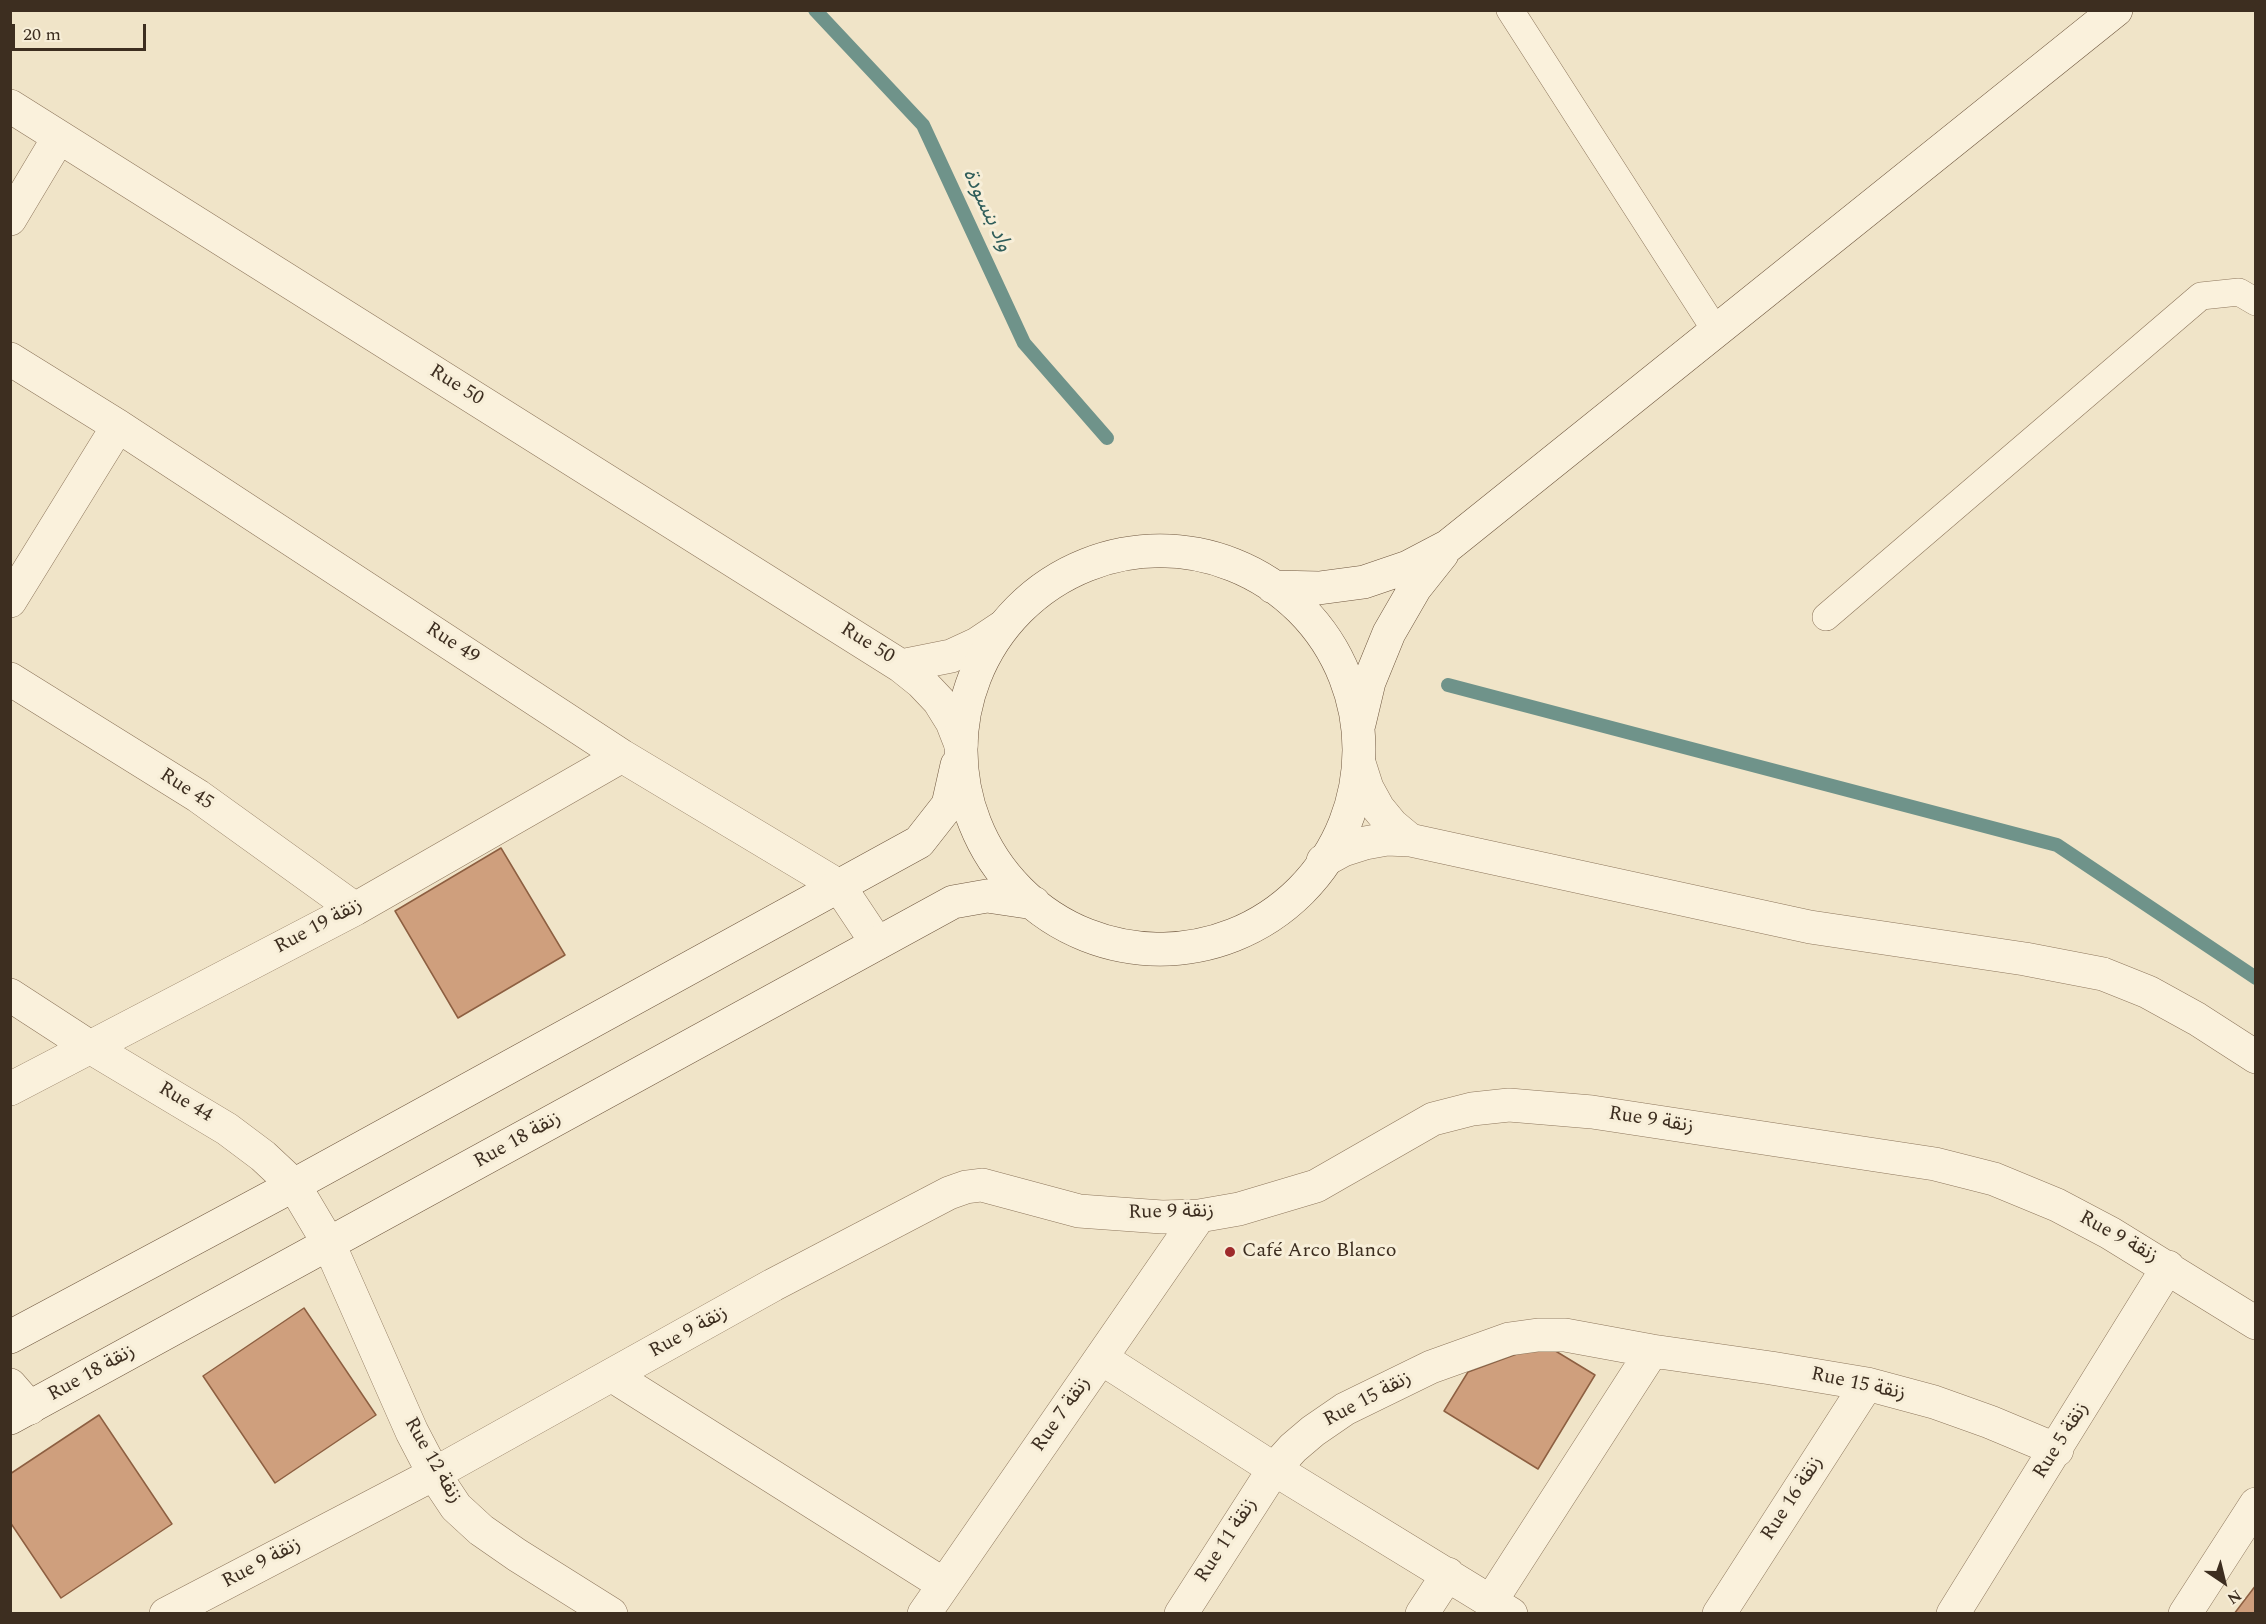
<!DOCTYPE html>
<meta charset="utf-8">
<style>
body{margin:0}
#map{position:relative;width:2266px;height:1624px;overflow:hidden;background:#f0e4c8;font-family:Spectral,serif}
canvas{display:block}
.frame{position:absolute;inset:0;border:12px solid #3d2e20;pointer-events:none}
.north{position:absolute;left:2194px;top:1552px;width:60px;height:60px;-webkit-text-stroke:4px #f7eed8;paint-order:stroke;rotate:145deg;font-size:16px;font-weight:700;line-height:24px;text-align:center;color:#3d2e20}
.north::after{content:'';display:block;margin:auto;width:21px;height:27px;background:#3d2e20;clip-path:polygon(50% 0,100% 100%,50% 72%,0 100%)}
.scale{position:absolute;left:12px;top:24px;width:134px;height:27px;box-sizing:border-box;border:3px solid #3d2e20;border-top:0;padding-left:8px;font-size:18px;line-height:21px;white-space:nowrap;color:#3d2e20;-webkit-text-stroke:4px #f7eed8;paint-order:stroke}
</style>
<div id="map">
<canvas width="2266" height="1624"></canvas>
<div class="frame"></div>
<div class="north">N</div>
<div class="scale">20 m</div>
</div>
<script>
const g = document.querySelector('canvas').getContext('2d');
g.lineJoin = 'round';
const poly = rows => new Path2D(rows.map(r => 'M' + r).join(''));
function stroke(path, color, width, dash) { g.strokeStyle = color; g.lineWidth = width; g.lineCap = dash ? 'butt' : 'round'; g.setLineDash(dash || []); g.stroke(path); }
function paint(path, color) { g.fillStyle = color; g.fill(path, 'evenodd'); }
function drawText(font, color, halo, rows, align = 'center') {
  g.font = font + ' Spectral,"Noto Sans Arabic",serif'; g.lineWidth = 6; g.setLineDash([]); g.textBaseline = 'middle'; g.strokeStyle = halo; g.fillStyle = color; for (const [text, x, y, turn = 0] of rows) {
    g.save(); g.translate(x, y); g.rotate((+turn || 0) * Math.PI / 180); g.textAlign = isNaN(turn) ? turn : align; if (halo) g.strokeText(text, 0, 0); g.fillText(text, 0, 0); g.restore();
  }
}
const stream = poly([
 [815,10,923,125,1024,343,1107,438],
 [1448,685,2057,845,2256,978]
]);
const building = poly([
 [501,848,565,955,458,1018,395,911,501,848],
 [304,1308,376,1415,275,1483,203,1376,304,1308],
 [1544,1344,1595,1375,1538,1469,1444,1411,1468,1372,1544,1344],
 [99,1415,172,1524,61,1598,10,1522,10,1474,99,1415],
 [2256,1585,2256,1614,2234,1614,2256,1585]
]);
const lane = poly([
 [1510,10,1716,331],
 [1826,617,2201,296,2239,292,2256,302]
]);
const street = poly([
 [10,106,901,666,921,682,939,701,952,722,961,745],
 [10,219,59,137],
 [10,359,118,426,622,756,839,886,877,943],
 [10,601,118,426],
 [901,666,951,656,977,644,1001,628],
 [10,679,198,796,355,909],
 [1360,766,1367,788,1378,808,1392,825,1410,840],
 [1323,861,1343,850,1365,843,1387,839,1410,840,1810,927,2025,959,2103,974,2148,992,2197,1019,2256,1057],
 [10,995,90,1047,227,1129,263,1156,294,1185,329,1244,412,1432,434,1474,456,1507,481,1530,517,1555,611,1614],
 [10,1089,355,909,622,756],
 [1101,1358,1274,1469,1511,1614],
 [613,1376,943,1584],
 [10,1385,30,1408],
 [1491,1601,1652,1351],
 [166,1614,434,1474,773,1285,949,1193,966,1187,982,1185,1079,1211,1162,1217,1199,1216,1239,1209,1316,1186,1433,1119,1472,1109,1509,1105,1592,1112,1935,1164,1994,1179,2057,1205,2110,1233,2256,1323],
 [924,1614,1199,1216],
 [1181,1614,1274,1469,1293,1448,1313,1431,1345,1409,1431,1367,1509,1339,1538,1335,1565,1335,1652,1351,1771,1368,1867,1384,1934,1402,1990,1422,2057,1450],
 [1422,1614,1448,1574],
 [1719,1614,1867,1384],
 [1953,1614,2168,1267],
 [2185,1614,2256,1504]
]);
const secondary = poly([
 '961 750a199 199 0 1 1 398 0a199 199 0 1 1-398 0Z',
 [1273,587,1319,588,1364,582,1408,567,1448,546,2116,10],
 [1359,724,1369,682,1389,633,1415,588,1442,554],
 [10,1337,294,1185,919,842,948,805,957,765],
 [10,1418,953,902,987,896,1034,903]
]);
const markers = [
 [1230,1252,6,"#9e2a2b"]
];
const streetNames = [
 ["Rue 50",456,386,32],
 ["Rue 49",452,644,33],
 ["Rue 50",867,644,32],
 ["Rue 45",186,790,33],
 ["Rue 19 زنقة",319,927,-28],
 ["Rue 44",185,1103,31],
 ["Rue 9 زنقة",1651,1121,9],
 ["Rue 18 زنقة",518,1141,-29],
 ["Rue 9 زنقة",1171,1213,-1],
 ["Rue 9 زنقة",2118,1238,29],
 ["Rue 9 زنقة",689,1333,-29],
 ["Rue 18 زنقة",92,1374,-29],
 ["Rue 15 زنقة",1858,1385,12],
 ["Rue 15 زنقة",1368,1400,-28],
 ["Rue 7 زنقة",1062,1415,-55],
 ["Rue 5 زنقة",2062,1441,-58],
 ["Rue 12 زنقة",432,1461,60],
 ["Rue 16 زنقة",1793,1499,-57],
 ["Rue 11 زنقة",1227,1541,-57],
 ["Rue 9 زنقة",262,1564,-28]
];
const poiNames = [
 ["Café Arco Blanco",1242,1252]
];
const waterNames = [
 ["واد بنسودة",986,211,65]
];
stroke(stream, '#6f938a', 14);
paint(building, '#cf9f7d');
stroke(building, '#8d5f41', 1.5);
stroke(lane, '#8d765c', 28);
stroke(street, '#8d765c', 34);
stroke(secondary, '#6f573f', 34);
stroke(lane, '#faf1dc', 27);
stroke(street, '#faf1dc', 33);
stroke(secondary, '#faf1dc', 33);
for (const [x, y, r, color] of markers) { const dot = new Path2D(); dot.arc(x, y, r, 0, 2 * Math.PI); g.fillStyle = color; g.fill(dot); stroke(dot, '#f7eed8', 2); }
drawText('20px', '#3d2e20', '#f7eed8', streetNames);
drawText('20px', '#3d2e20', '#f7eed8', poiNames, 'left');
drawText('italic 21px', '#2f5d5a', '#f7eed8', waterNames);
</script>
